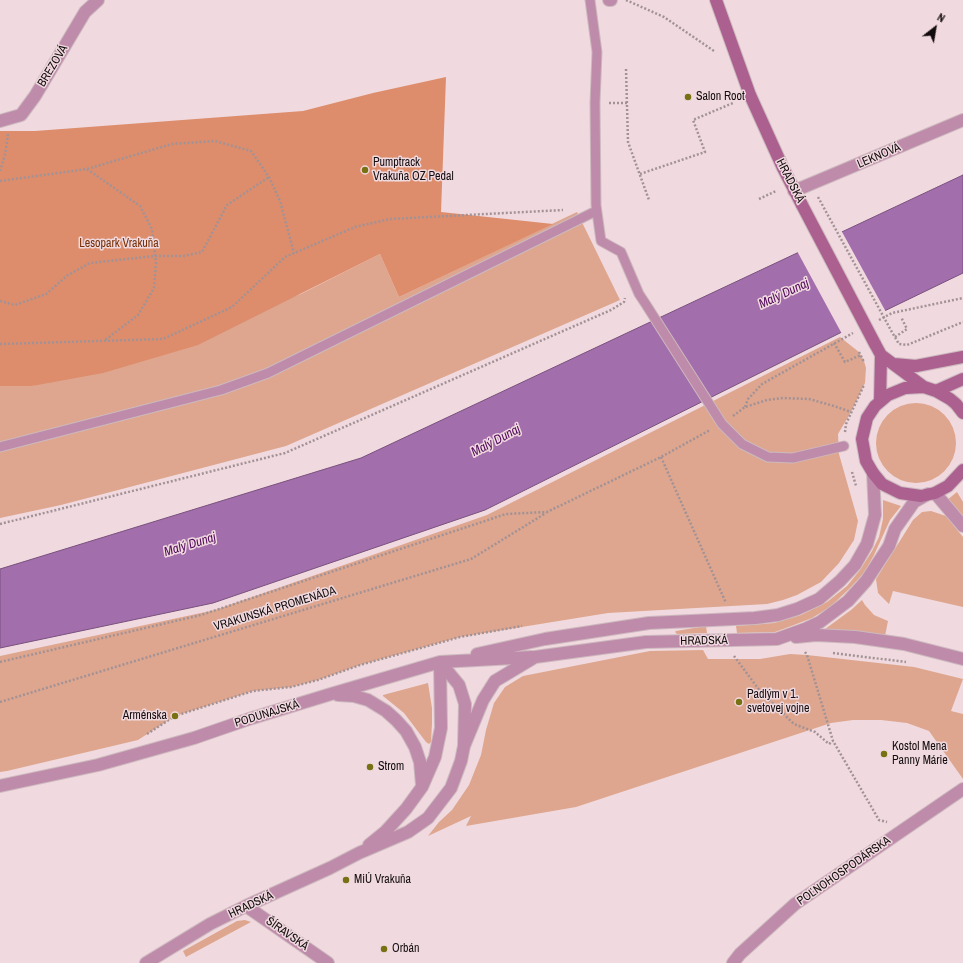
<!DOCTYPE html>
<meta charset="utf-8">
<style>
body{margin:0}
#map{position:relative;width:963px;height:963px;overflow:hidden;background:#f0dadf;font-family:"Archivo Narrow",sans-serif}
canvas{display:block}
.north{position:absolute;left:915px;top:8px;width:40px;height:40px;-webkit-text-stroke:3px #f0dadf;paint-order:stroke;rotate:31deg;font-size:11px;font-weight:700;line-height:16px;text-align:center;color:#130c0e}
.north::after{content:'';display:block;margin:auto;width:14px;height:18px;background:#130c0e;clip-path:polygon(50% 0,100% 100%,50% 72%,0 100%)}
</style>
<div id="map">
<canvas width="963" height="963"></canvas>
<div class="north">N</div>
</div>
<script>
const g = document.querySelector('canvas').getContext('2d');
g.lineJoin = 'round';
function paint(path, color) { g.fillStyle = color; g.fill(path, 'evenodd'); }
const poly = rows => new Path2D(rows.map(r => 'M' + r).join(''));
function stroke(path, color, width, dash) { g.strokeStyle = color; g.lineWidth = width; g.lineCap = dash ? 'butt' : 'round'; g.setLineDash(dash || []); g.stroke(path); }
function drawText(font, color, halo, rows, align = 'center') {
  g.font = font + ' "Archivo Narrow",sans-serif'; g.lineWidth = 3; g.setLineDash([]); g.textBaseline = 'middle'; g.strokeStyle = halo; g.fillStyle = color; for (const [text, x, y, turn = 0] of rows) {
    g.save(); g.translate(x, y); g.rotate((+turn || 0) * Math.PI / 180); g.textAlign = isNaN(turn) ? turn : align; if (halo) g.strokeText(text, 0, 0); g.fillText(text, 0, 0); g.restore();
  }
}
const green = poly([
 [577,212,620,300,286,446,61,505,0,518,0,386,32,386,301,294,380,254,399,297],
 [840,337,859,352,864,361,866,368,865,383,851,412,838,434,839,454,858,521,854,540,839,563,821,582,797,595,783,600,767,604,608,613,460,637,360,665,318,680,291,687,253,691,175,716,138,740,7,771,0,772,0,656,215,610,487,515],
 '876 443a40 40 0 1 1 80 0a40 40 0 1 1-80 0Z',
 [957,492,963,502,963,517,947,500],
 [883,500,901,506,890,520,874,555,864,573,849,589,830,607,812,618,794,625,775,632,737,633,736,626,774,623,801,615,827,602,847,586,860,570,872,551,879,537,883,519],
 [931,511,946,516,963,537,963,607,893,591,889,604,878,593,876,579,913,520,922,512],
 [862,600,865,605,874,615,888,621,885,636,825,629,851,610],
 [706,626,707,633,677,634,675,632,676,631],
 [703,650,708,659,760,659,790,654,807,655,914,667,963,679,951,711,963,714,963,779,929,731,907,723,881,720,853,720,831,723,576,807,466,826,471,816,428,836,439,822,452,810,469,785,481,755,486,730,494,703,505,687,523,676,650,651],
 [428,683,432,708,432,723,431,742,429,744,426,742,404,713,383,696,383,695],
 [245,920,251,922,186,957,183,951,237,921]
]);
const forest = poly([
 [446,77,441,212,553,224,399,297,380,254,198,345,103,373,32,386,0,386,0,131,35,131,303,111,373,93]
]);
const water = poly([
 [963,175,963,273,874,316,485,510,213,603,0,648,0,569,361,458,963,175]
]);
const pier = poly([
 [841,230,886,312,842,334,797,251]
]);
const path = poly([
 [626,0,664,17,714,51],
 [626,69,628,142,649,200],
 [609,103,627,103],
 [87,169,140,206,152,229,156,262,154,288,138,315,105,340],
 [0,171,5,155,8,134],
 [640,174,705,152,693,120,733,103],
 [0,181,87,169,172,144,215,141,251,151,269,177,280,201,294,253],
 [759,199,776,191],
 [0,301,15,305,46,294,68,275,90,263,155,256,184,256,202,252,227,205,269,177],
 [879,320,892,313,963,298],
 [893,334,899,344,907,345,963,322],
 [895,337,907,329,901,317],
 [834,343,845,362,861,355],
 [0,344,163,339,232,307,285,257,355,227,390,219,563,210],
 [859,352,864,362],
 [745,407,748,399,762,384,853,333],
 [733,416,745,407,767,400,783,398,809,399,834,406,851,412],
 [845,432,846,424,864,385],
 [661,457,726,603],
 [852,472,856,486],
 [0,524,285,453,611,310,624,302,625,298],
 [805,652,807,655,833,741,879,820,887,822],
 [833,653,906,662],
 [734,656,760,691,794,724,815,732,829,744,833,741],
 [0,662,201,615,506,514,547,512,661,457,710,430],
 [0,702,471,559,546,513],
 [147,734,175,716,253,691,291,687,318,680,360,665,460,637,522,626]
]);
const service = poly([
 [590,0,597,52,595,103,596,205,601,241,621,252,639,294,645,303,722,424,742,444,768,457,793,458,844,446],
 [0,447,221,390,268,373,596,211]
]);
const minor = poly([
 [609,0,611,0],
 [0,121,21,115,35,96,85,12,98,0],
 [794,191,963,120],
 [796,637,816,635,855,637,904,644,963,659],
 [477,654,545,639,649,623,755,618,778,615,797,609,819,599,840,581,855,565,867,544,875,515,873,473],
 [338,695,354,696,368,700,386,711,396,720,406,731,415,747,420,762,422,785],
 [464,746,483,700,495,681,535,657,646,642,777,639,805,629,820,622,848,601,866,581,889,546,895,529,914,502,928,494],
 [0,786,98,765,194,738,249,719,331,694,440,662,532,657],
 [369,845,385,832,406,809,422,787,435,757,441,728,440,662],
 [246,906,328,963],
 [146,963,210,924,246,906,330,868,359,853,408,832,428,818,451,788,461,761,464,746,465,704,459,685,440,662],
 [733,963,740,954,795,904,963,789]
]);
const tertiary = poly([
 [935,493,963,526]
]);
const secondary = poly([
 [716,0,750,95,783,168,802,205],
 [875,344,881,355,924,387],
 [894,364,916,366,963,357],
 [936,391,963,379],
 [880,401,881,355],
 [963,413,956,404,950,399,936,391,924,387,905,388,888,395,875,406,867,418,862,439,866,461,873,473,882,484,900,493,921,496,935,493,948,486,963,470]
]);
const pathBridge = poly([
 [818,197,893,334]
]);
const secondaryBridge = poly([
 [802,205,875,344]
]);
const markers = [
 [688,97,4,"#777113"],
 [365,170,4,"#777113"],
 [739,702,4,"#777113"],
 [175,716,4,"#777113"],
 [884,754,4,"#777113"],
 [370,767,4,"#777113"],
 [346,880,4,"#777113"],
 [384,949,4,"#777113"]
];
const streetNames = [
 ["BREZOVÁ",53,66,-59],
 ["LEKNOVÁ",879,156,-23],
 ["HRADSKÁ",790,181,63],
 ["VRAKUNSKÁ PROMENÁDA",275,609,-17],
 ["HRADSKÁ",704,641,-1],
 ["PODUNAJSKÁ",267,714,-17],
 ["POĽNOHOSPODÁRSKA",844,871,-35],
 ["HRADSKÁ",251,905,-25],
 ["ŠÍRAVSKÁ",287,934,35]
];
const poiNames = [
 ["Salon Root",696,97],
 ["Pumptrack",373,163],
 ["Vrakuňa OZ Pedal",373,177],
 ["Padlým v 1.",747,695],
 ["svetovej vojne",747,709],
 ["Arménska",167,716,"right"],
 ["Kostol Mena",892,747],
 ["Panny Márie",892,761],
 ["Strom",378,767],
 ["MiÚ Vrakuňa",354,880],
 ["Orbán",392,949]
];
const parkNames = [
 ["Lesopark Vrakuňa",119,244]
];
const waterNames = [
 ["Malý Dunaj",784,294,-25],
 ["Malý Dunaj",496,441,-28],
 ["Malý Dunaj",190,545,-17]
];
paint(green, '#dea68e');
paint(forest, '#dd8d6b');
paint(water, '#a36eac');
stroke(water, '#78517d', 1);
paint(pier, '#f0dadf');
stroke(service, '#cdb9be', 11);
stroke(minor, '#cdb9be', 14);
stroke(tertiary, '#cdb9be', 14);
stroke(secondary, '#cdb9be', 14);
stroke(path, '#a29296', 2.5, [2, 2]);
stroke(service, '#bf8bab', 9);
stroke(minor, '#bf8bab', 12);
stroke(tertiary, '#bf8bab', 12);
stroke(secondary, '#ab6090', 12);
stroke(secondaryBridge, '#cdb9be', 14, []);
stroke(pathBridge, '#a29296', 2.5, [2, 2]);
stroke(secondaryBridge, '#ab6090', 12);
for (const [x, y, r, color] of markers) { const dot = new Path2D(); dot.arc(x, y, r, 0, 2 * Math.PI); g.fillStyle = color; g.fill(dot); stroke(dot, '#f0dadf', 1.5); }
drawText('12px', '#130c0e', '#f0dadf', streetNames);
drawText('12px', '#130c0e', '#f0dadf', poiNames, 'left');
drawText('12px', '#742d04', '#f0dadf', parkNames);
drawText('italic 13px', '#4f095a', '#f0dadf', waterNames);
</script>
